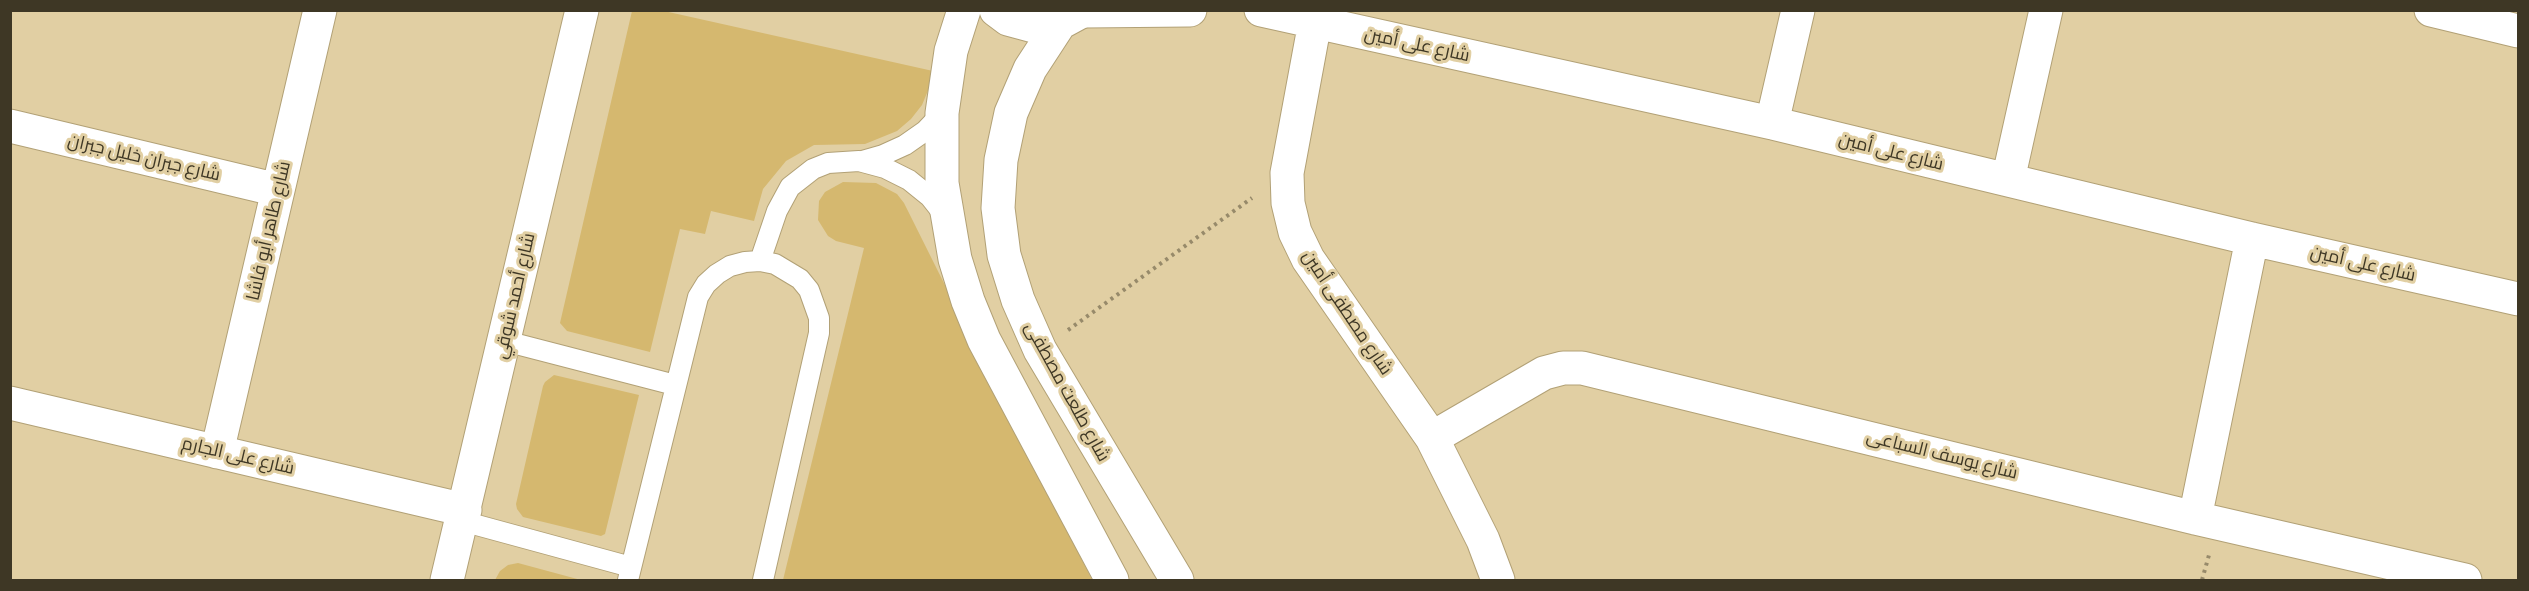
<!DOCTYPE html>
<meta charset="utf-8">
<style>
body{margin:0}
#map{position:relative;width:2529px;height:591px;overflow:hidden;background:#e1cfa3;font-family:"IBM Plex Sans",sans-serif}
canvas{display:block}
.frame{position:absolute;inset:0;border:12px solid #3e3725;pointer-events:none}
</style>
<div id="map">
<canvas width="2529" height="591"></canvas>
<div class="frame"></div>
</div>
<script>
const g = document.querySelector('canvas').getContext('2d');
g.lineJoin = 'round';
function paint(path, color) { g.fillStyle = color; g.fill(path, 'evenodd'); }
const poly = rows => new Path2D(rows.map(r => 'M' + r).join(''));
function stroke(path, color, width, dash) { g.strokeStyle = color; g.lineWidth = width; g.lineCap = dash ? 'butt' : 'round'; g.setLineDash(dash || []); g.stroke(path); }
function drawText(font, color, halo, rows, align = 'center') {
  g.font = font + ' "IBM Plex Sans",Cairo,sans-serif'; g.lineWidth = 6; g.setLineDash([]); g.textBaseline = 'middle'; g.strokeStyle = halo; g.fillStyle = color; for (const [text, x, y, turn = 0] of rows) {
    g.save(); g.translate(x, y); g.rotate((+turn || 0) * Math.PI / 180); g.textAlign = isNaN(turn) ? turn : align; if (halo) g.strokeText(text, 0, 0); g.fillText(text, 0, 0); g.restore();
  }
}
const green = poly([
 [632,11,664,11,933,71,929,88,922,105,911,119,897,131,865,144,814,145,786,161,763,189,754,221,711,211,705,234,680,229,650,352,567,331,560,323],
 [843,182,876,183,897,194,904,203,1092,580,783,580,864,248,836,241,828,236,818,220,819,201,825,192],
 [554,375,639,395,605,534,601,536,523,517,517,509,516,504,543,386,545,382],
 [518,563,581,580,495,580,500,571,508,565]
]);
const path = poly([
 [1068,330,1252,198],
 [2202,580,2209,555]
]);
const lane = poly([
 [862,161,883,155,905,145,925,131,942,113],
 [760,261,777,211,790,187,813,169,828,163,859,161,885,168,909,180,930,197,945,216],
 [505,341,675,385],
 [462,521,631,567],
 [628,580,698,297,706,284,717,274,730,266,745,262,760,261,775,264,800,279,809,290,819,318,819,333,763,580]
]);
const street = poly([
 [1261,10,1772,123,2252,239,2518,299],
 [2431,10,2518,31],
 [1084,11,1190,10],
 [1315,22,1287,173,1288,203,1295,232,1308,259,1432,438,1483,540,1498,580],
 [1772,123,1798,10],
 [10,126,278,190],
 [2008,180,2046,10],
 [10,403,465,510],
 [1432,438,1544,373,1563,368,1582,368,2195,518,2465,580],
 [217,452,320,10],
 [2195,518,2252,239],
 [447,580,582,10]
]);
const secondary = poly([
 [964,10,951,51,942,113,942,183,955,259,968,301,984,340,1112,580],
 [996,10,1008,19,1034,26,1060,23,1084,10],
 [1060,23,1030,69,1011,113,1001,160,998,208,1004,255,1018,300,1040,350,1177,580]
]);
const streetNames = [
 ["شارع على أمين",1417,45,12],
 ["شارع على أمين",1891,152,14],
 ["شارع جبران خليل جبران",144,158,13],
 ["شارع طاهر أبو فاشا",269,231,-77],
 ["شارع على أمين",2363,264,13],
 ["شارع أحمد شوقي",515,296,-77],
 ["شارع مصطفى أمين",1347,313,56],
 ["شارع طلعت مصطفى",1067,392,61],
 ["شارع يوسف السباعى",1942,455,14],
 ["شارع على الجارم",238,456,13]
];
paint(green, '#d5b86f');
stroke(lane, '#b2a176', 22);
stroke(street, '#b2a176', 35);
stroke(secondary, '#b2a176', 35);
stroke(path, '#978a6a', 4, [3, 4.5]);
stroke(lane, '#fff', 20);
stroke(street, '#fff', 33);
stroke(secondary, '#fff', 33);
drawText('18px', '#3e3725', '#e1cfa3', streetNames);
</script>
